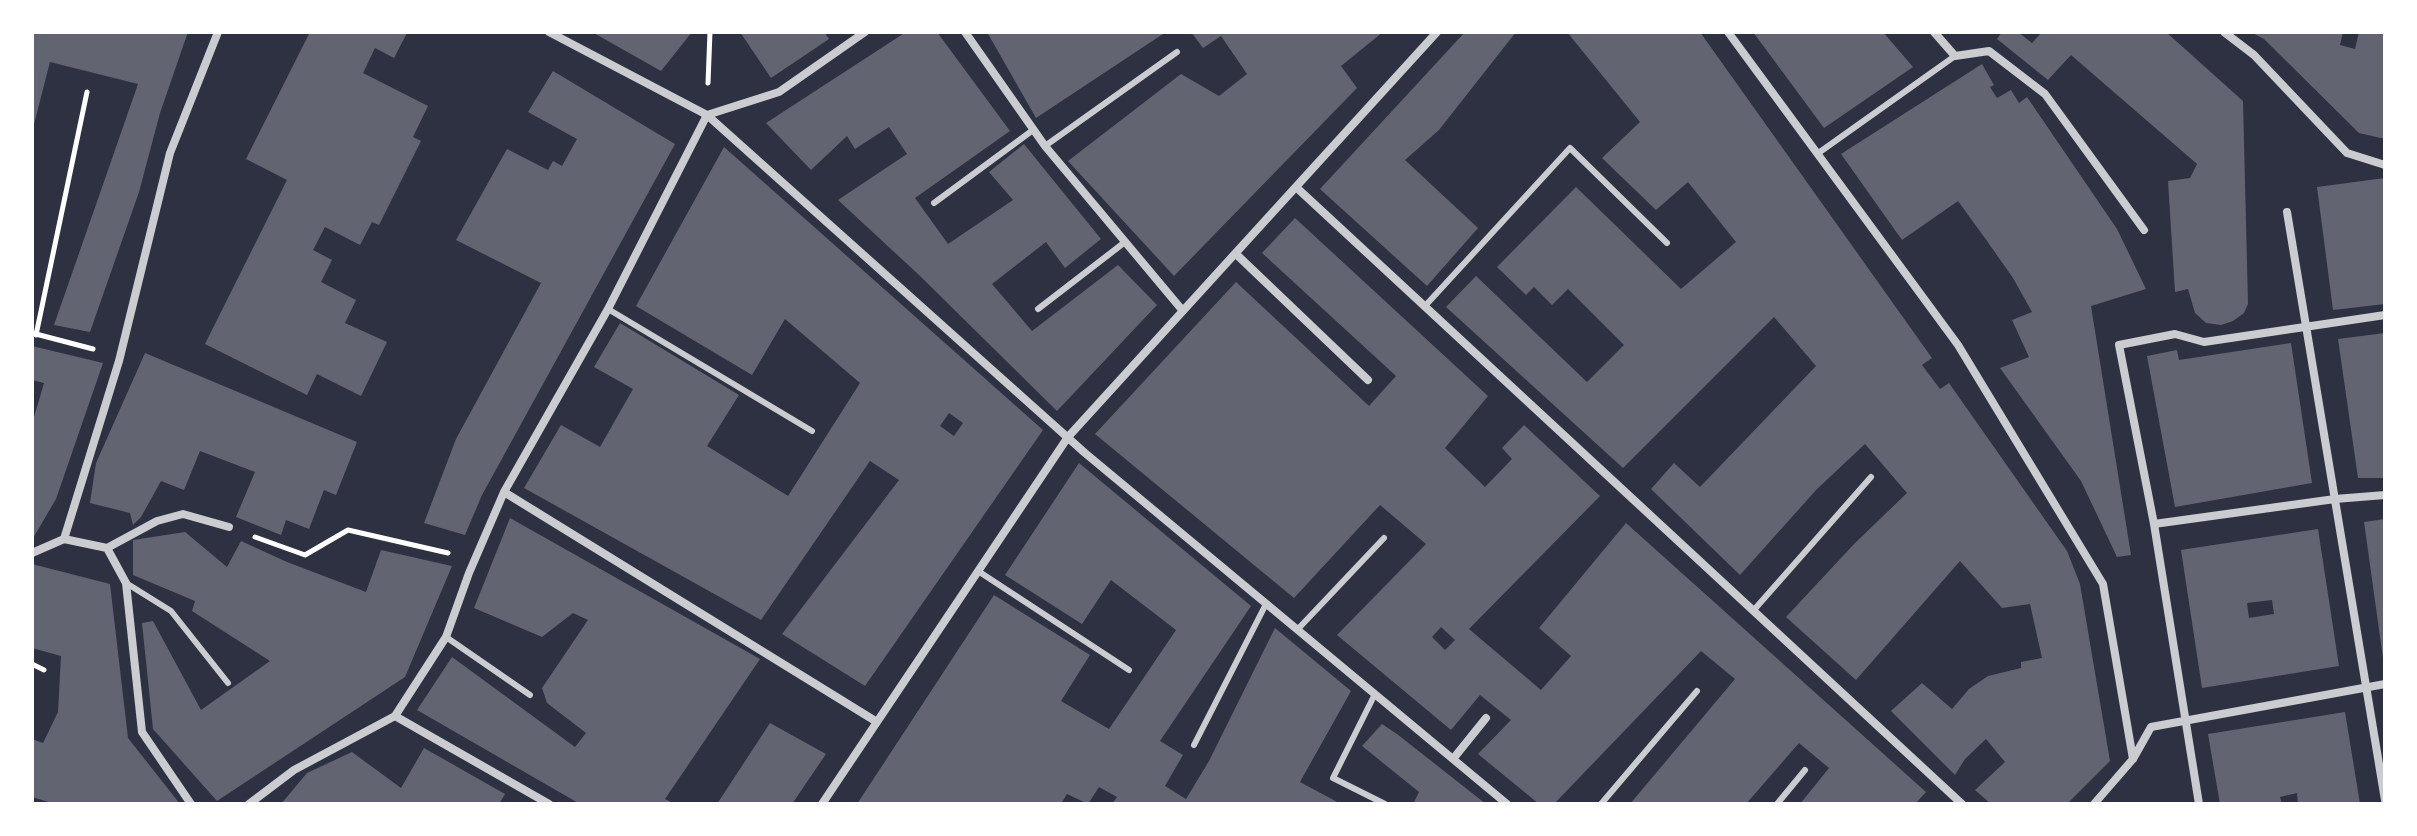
<!DOCTYPE html>
<style>
body{margin:0}
#map{position:relative;width:2417px;height:836px;overflow:hidden;background:#2d3142;font-family:"Sofia Sans Condensed",sans-serif}
canvas{display:block}
.frame{position:absolute;inset:0;border:34px solid #fff;pointer-events:none}
</style>
<div id="map">
<canvas width="2417" height="836"></canvas>
<div class="frame"></div>
</div>
<script>
const g = document.querySelector('canvas').getContext('2d');
g.lineJoin = 'round';
function paint(path, color) { g.fillStyle = color; g.fill(path, 'evenodd'); }
const poly = rows => new Path2D(rows.map(r => 'M' + r).join(''));
function stroke(path, color, width, dash) { g.strokeStyle = color; g.lineWidth = width; g.lineCap = dash ? 'butt' : 'round'; g.setLineDash(dash || []); g.stroke(path); }
const building = poly([
 [32,32,188,32,160,113,139,192,90,332,54,325,138,84,50,62,32,132],
 [310,32,407,33,394,58,375,48,363,73,428,106,413,137,421,141,379,225,372,222,360,245,325,227,313,250,332,260,321,282,356,300,345,323,387,342,361,396,317,374,307,395,205,344,287,180,246,159],
 [592,32,692,32,661,71],
 [740,32,824,32,829,39,771,78],
 [906,32,937,32,1010,131,915,198,948,244,1013,200,989,172,1024,144,1101,239,1065,268,1046,242,992,284,1032,331,1118,265,1157,305,1057,411,919,275,838,200,907,154,889,127,855,149,847,136,811,170,766,123],
 [987,32,1166,32,1036,118],
 [1191,32,1383,32,1341,66,1357,88,1174,276,1068,161,1181,74,1219,96,1247,74,1221,36,1203,48],
 [1465,32,1516,32,1439,130,1405,160,1478,228,1427,286,1320,189],
 [1567,32,1700,32,1932,358,1922,365,1940,389,1949,383,2067,551,2080,584,2110,761,2067,804,1991,804,1975,790,2005,762,1986,739,1965,759,1955,775,1891,711,1922,683,1952,709,1969,689,1988,676,2021,668,2021,662,2042,658,2030,604,2002,608,1960,561,1856,680,1786,617,1855,543,1907,493,1865,444,1817,489,1740,575,1651,489,1674,463,1700,487,1816,366,1774,317,1623,468,1446,307,1476,276,1587,382,1624,345,1568,289,1552,305,1534,287,1526,295,1497,267,1576,187,1681,289,1736,242,1688,182,1656,210,1602,158,1640,122],
 [1753,32,1883,32,1913,67,1824,128],
 [2002,32,2018,32,2032,43,2042,32,2166,32,2243,101,2248,304,2244,313,2233,321,2221,325,2206,323,2195,313,2188,289,2175,292,2168,181,2190,178,2197,164,2071,55,2048,80,1997,39],
 [2251,32,2343,32,2340,45,2355,49,2359,32,2385,32,2385,139,2359,133,2264,39],
 [1982,64,1994,85,1990,87,1997,98,2011,90,2019,103,2027,97,2117,229,2146,289,2091,306,2131,555,2117,557,2081,481,2000,368,2029,357,2012,320,2032,312,2013,278,1987,241,1958,201,1902,240,1841,154],
 [553,71,675,144,482,495,465,535,424,523,456,439,541,283,456,240,507,149,548,170,553,161,562,166,577,139,528,112],
 [724,147,1043,430,865,686,782,634,899,480,870,461,761,620,524,488,561,425,600,447,633,389,594,367,620,323,739,395,707,446,788,496,860,383,785,319,752,375,636,306],
 [949,413,963,423,954,436,940,426],
 [2385,178,2385,304,2333,310,2317,187],
 [1295,218,1488,396,1445,448,1485,487,1512,459,1502,448,1524,425,1600,496,1469,629,1541,690,1571,656,1539,628,1626,523,1926,792,1915,804,1800,804,1829,768,1799,743,1746,804,1630,804,1735,679,1701,651,1554,804,1539,804,1478,754,1511,720,1480,695,1451,730,1337,635,1426,544,1380,505,1294,598,1095,434,1236,282,1369,406,1396,376,1262,253],
 [1441,627,1455,640,1445,650,1432,637],
 [2385,333,2385,478,2358,478,2338,339],
 [2291,343,2312,483,2175,507,2147,356,2177,350,2179,360],
 [32,346,103,363,56,499,32,540,32,416,34,417,44,383,32,380],
 [145,353,357,442,336,495,324,490,309,529,286,520,281,535,236,517,255,472,200,451,184,490,161,481,141,517,133,525,130,513,90,503,96,463],
 [1079,463,1251,606,1160,741,1183,755,1165,786,1186,799,1209,761,1275,628,1351,691,1300,782,1341,804,1112,804,1117,797,1099,787,1088,804,1067,794,1061,804,857,804,994,595,1090,655,1061,701,1109,729,1176,630,1111,580,1082,624,1005,575],
 [510,518,760,659,665,799,675,804,580,804,417,710,452,657,575,747,586,733,547,703,542,688,588,620,573,613,542,637,474,608],
 [2385,519,2385,658,2383,658,2364,522],
 [2318,529,2339,666,2202,688,2181,550],
 [2272,600,2274,614,2249,618,2247,603],
 [185,532,227,567,241,541,287,562,366,592,381,550,452,566,405,677,217,801,153,729,142,623,153,621,201,710,270,661,192,611,195,601,133,575,133,540],
 [32,564,110,584,128,738,180,804,55,804,32,797,32,739,43,743,58,712,61,656,32,648],
 [2345,712,2360,804,2298,804,2297,793,2280,797,2282,804,2220,804,2208,734],
 [770,723,826,754,792,804,717,804],
 [1382,724,1397,734,1486,804,1413,804,1419,792,1362,746],
 [424,748,505,794,499,804,281,804,307,773,352,752,401,788]
]);
const path = poly([
 [708,83,710,32],
 [32,333,93,349],
 [36,335,87,92],
 [255,537,305,555,348,530,448,553],
 [32,664,44,670]
]);
const service = poly([
 [1045,146,1177,52],
 [1817,154,1955,56],
 [934,203,1033,130],
 [1425,306,1570,148,1667,243],
 [608,309,812,431],
 [1038,309,1125,242],
 [978,571,1129,670],
 [126,583,171,611,228,683],
 [1753,611,1871,477],
 [1298,629,1384,538],
 [446,637,530,695],
 [1375,694,1333,778,1385,804],
 [1194,745,1266,604],
 [1601,804,1697,691],
 [1777,804,1805,770]
]);
const minor = poly([
 [549,32,707,115,1085,453,1507,804],
 [965,32,1045,146,1183,311],
 [1728,32,1958,345,2103,584,2133,759],
 [1934,32,1955,56,1989,51,2045,94,2144,230],
 [2224,32,2254,55,2347,153,2385,165],
 [707,115,779,92,865,32],
 [1297,188,1962,804],
 [2287,212,2385,800],
 [1236,254,1368,380],
 [504,492,877,722],
 [2154,524,2335,499,2385,495],
 [64,539,119,361,170,153,218,32],
 [107,548,157,521,183,514,229,527],
 [32,553,64,539,107,548,126,583,142,732,191,804],
 [395,716,549,804],
 [1453,759,1486,718],
 [249,804,294,770,395,716,446,637,469,573,504,492,608,309,707,115],
 [822,804,1068,437,1437,32],
 [2094,804,2133,759,2151,727,2385,684],
 [2199,804,2154,524,2119,345,2175,334,2204,342,2385,315]
]);
paint(building, '#626471');
stroke(path, '#fff', 5);
stroke(service, '#caccd0', 6);
stroke(minor, '#caccd0', 8);
</script>
